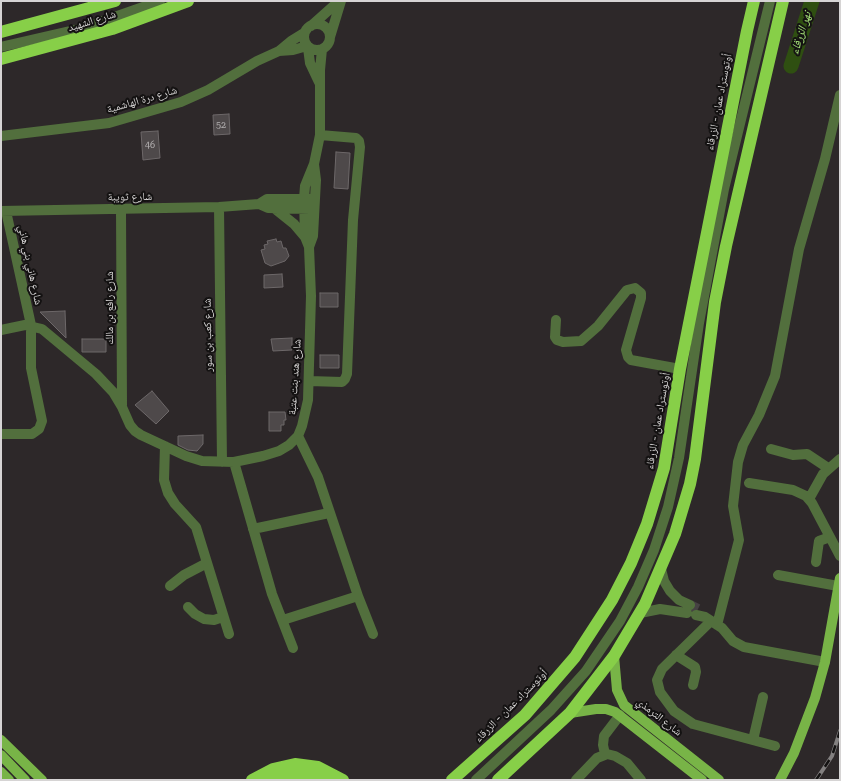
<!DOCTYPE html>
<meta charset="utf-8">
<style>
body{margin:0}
#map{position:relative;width:841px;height:781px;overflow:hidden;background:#2d2829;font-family:"Roboto Serif",serif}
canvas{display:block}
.frame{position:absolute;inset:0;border:2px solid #d6d4d4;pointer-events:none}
</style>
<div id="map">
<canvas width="841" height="781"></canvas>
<div class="frame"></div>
</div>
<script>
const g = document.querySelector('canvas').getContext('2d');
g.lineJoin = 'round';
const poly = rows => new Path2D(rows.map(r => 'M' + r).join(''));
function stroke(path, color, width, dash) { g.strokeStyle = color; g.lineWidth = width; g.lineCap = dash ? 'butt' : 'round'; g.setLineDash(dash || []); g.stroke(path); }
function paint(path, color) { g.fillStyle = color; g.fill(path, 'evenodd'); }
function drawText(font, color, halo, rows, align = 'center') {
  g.font = font + ' "Roboto Serif","Noto Naskh Arabic",serif'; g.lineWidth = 4; g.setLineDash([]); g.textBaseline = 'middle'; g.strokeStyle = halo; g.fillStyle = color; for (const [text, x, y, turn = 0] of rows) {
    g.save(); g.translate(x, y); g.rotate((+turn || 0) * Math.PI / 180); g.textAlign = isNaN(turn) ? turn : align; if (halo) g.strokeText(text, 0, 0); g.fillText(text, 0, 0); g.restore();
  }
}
const river = poly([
 [791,66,812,1]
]);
const building = poly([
 [229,114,230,134,214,135,213,115,229,114],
 [158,131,160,158,143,160,141,132,158,131],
 [336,152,350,153,348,189,334,188,336,152],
 [276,239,277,242,281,241,283,248,286,248,289,256,285,261,271,266,265,263,261,250,265,249,264,245,268,244,267,241,276,239],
 [282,274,283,287,264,288,264,275,282,274],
 [320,293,338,293,338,307,320,307,320,293],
 [65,311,66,338,40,312,65,311],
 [292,338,292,350,273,351,271,339,292,338],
 [82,339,106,339,106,352,82,352,82,339],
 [320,355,339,355,339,368,320,368,320,355],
 [152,391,169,411,156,424,135,405,152,391],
 [269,412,285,412,286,420,284,420,284,425,281,425,281,431,269,431,269,412],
 [203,435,203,444,197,451,188,450,178,445,178,436,203,435]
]);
const minorTunnel = poly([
 [690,605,698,609]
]);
const minor = poly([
 '304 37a13 13 0 1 1 26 0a13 13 0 1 1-26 0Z',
 [311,26,339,1],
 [330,37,341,1],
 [1,47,83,28,160,1],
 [308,48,310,63,319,82],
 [279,51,293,50,307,46],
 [1,136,109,123,181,102,208,90,257,61,279,51,291,41,304,33],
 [259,204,268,208,310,209],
 [219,207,222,462],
 [274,208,294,224,305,237],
 [121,210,122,405],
 [1,211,219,207,259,204,267,199,314,199],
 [309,247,313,236,316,180,314,164],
 [556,320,555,337,557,340,563,342,581,341,598,326,627,290,635,288,641,293,641,298,626,350,628,357,631,360,680,369],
 [1,330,25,325,42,329,96,374,113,392,122,407,130,425,135,431,141,435,186,456,202,461,234,462,263,456,279,451,289,445,298,436,302,426,308,400,311,296,309,247,305,237,304,199,305,186,314,164,320,135,320,70,322,49],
 [309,381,342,382,345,379,347,374,353,220,360,147,359,141,356,138,320,135],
 [1,434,32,434,39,429,42,421,31,368,31,325,6,211],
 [298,436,318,477,358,596,373,634],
 [165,446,164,480,168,493,175,504,196,527,229,634],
 [771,449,793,455,807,454,828,468],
 [234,462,272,594,293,648],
 [749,483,793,490,806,496,812,503,840,556],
 [809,499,823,474,840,459],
 [253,529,329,513],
 [816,562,819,541,830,537],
 [661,569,664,581,670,591,679,600,690,605],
 [778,575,838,586],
 [170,586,184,575,207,563],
 [188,607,195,614,204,619,214,620,223,617],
 [640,613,660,609,687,613],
 [696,615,705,617,722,628,733,641,744,647,825,662],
 [283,620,358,596],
 [711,621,662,669,657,680,660,692,674,711,693,724,775,746],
 [717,625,739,540,733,506,738,462,743,445,759,415,775,376,799,249,825,159,840,95],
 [676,655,695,667,696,672,693,685],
 [753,740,763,697],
 [605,754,603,745,604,736,620,715],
 [476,780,551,710,586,671,620,621,638,587,654,550,668,507,679,458,699,323,724,189,770,1],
 [576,780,597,758,607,754,615,756,627,763,641,780]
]);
const major = poly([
 [614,656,617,690,624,705,719,780],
 [570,713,596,709,606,709,615,712,702,780],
 [1,740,42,780],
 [1,755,25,780],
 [1,772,9,780],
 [780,780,794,753,815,698,825,662,840,578]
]);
const highway = poly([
 [1,32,115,1],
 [1,59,112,29,188,1],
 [252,780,273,769,295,764,318,767,343,780],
 [270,780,288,774,306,773,328,780],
 [452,780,525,715,575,657,612,600,631,563,647,524,664,468,680,369,747,31,754,1],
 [498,780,570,713,614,656,645,604,675,534,690,484,695,459,715,302,726,246,783,1]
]);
const rail = poly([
 [816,780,832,756,840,731]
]);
const numberNames = [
 ["52",221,125],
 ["46",150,145]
];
const streetNames = [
 ["شارع الشهيد",92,21,-17],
 ["شارع درة الهاشمية",142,100,-16],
 ["أوتوستراد عمان - الزرقاء",719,102,-79],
 ["شارع ثويبة",130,197,-1],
 ["شارع هاني بني هاني",30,265,78],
 ["شارع رافع بن مالك",110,308,-90],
 ["شارع كعب بن سور",208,335,-91],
 ["شارع هند بنت عتبة",295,377,-86],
 ["أوتوستراد عمان - الزرقاء",658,421,-80],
 ["أوتوستراد عمان - الزرقاء",511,706,-45],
 ["شارع الترمذي",659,717,38]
];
const waterNames = [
 ["نهر الزرقاء",801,33,-72]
];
stroke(river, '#2f4f11', 15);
paint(building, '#4e494a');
stroke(building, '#6d6869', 1);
stroke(minorTunnel, '#464243', 10, [10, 5]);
stroke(minor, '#526f3d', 10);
stroke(major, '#78b447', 10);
stroke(highway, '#87cf48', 12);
stroke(rail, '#838080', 4);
stroke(rail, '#141212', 2.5, [8]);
drawText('9px', '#b4b1b2', null, numberNames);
drawText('11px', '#d6d4d4', '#141212', streetNames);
drawText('italic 12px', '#a7e479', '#141212', waterNames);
</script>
